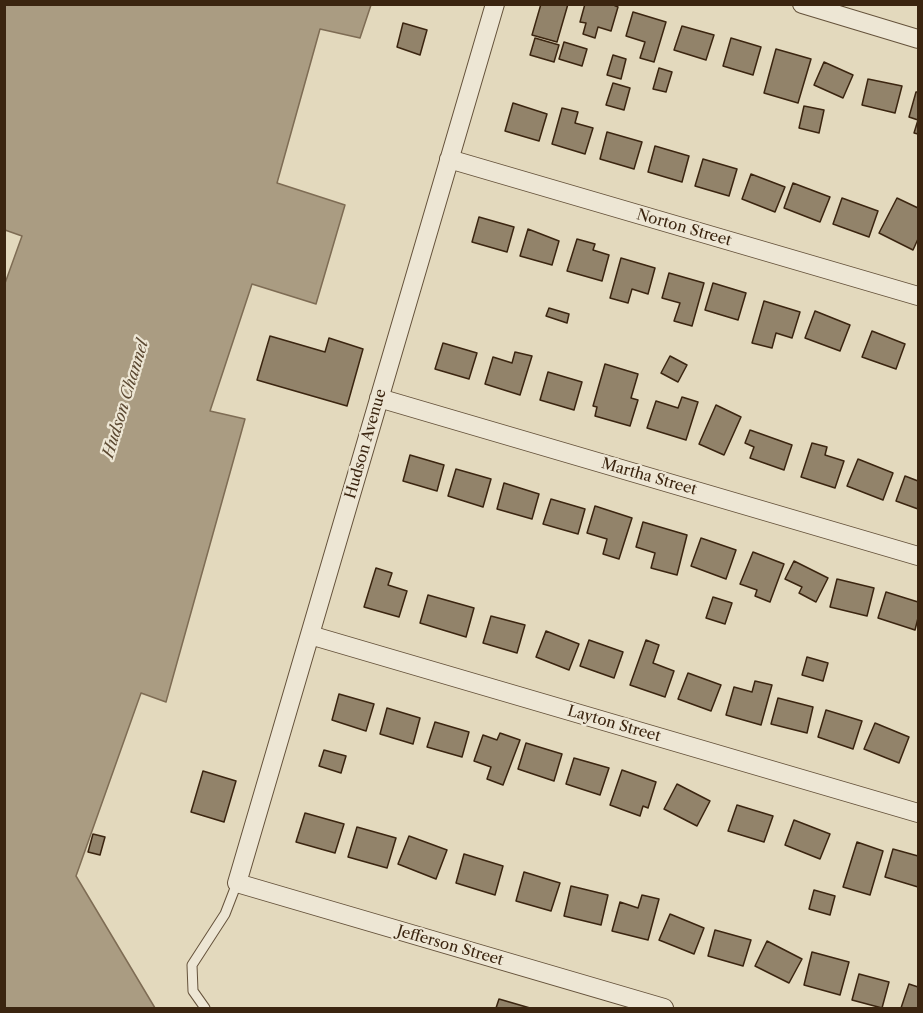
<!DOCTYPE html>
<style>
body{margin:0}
#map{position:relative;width:923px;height:1013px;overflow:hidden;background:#e3d9bd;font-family:"Libre Caslon Text",serif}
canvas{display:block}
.frame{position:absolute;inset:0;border:6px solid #3b2510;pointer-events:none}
</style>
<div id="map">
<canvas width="923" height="1013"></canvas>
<div class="frame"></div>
</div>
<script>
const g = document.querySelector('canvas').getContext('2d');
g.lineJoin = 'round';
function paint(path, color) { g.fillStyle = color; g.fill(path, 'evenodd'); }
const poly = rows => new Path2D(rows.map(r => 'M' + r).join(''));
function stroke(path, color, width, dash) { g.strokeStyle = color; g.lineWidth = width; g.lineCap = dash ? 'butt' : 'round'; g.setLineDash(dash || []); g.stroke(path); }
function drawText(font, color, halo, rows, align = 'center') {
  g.font = font + ' "Libre Caslon Text",serif'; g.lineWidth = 4.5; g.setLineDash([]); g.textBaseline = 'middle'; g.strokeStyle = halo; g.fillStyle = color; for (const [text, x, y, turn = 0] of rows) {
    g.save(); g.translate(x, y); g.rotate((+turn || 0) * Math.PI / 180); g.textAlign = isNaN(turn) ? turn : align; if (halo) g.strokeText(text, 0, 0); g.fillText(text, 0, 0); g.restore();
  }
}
const water = poly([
 [5,4,371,5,360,38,320,29,277,183,345,205,316,304,252,284,210,411,245,419,166,702,141,693,76,876,155,1008,5,1008,4,286,22,236,5,230,5,4]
]);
const building = poly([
 [541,4,568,4,557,42,532,35,541,4],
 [585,4,611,4,618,7,611,31,598,27,595,38,583,34,586,23,580,22,585,4],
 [633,12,666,22,654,62,640,58,645,42,626,36,633,12],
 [403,23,427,30,420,55,397,47,403,23],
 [682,26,714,35,706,60,674,50,682,26],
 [535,38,559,45,554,62,530,55,535,38],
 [731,38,761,47,753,75,723,66,731,38],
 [564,42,587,49,582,66,559,59,564,42],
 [776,49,811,59,798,103,764,93,776,49],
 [613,55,626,59,621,79,607,75,613,55],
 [824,62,853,75,843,98,814,85,824,62],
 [659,68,672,72,666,92,653,89,659,68],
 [868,79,902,86,895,113,862,105,868,79],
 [613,83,630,88,624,110,606,105,613,83],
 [916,92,918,92,918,134,914,133,918,120,909,117,916,92],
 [513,103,547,114,539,141,505,131,513,103],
 [804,106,824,110,819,133,799,128,804,106],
 [562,108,578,112,575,123,593,128,585,154,552,144,562,108],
 [607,132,642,142,634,169,600,159,607,132],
 [655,146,689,156,682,182,648,172,655,146],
 [703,159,737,169,729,196,695,186,703,159],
 [751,174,785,187,775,212,742,199,751,174],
 [793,183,830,197,820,222,784,208,793,183],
 [842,198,878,211,869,237,833,224,842,198],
 [897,198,918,208,918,239,913,250,879,233,897,198],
 [479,217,514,227,507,252,472,242,479,217],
 [528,229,559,241,552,265,520,256,528,229],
 [577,239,595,244,593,250,609,255,602,281,567,271,577,239],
 [621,258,655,268,648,294,632,289,628,303,610,298,621,258],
 [669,273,704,283,692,326,674,321,680,303,662,298,669,273],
 [713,283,746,293,738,320,705,310,713,283],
 [764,301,800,312,792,338,776,333,772,348,752,343,764,301],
 [549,308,569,314,567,323,546,316,549,308],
 [815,311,850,325,840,351,805,338,815,311],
 [872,331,905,344,896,369,862,357,872,331],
 [270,336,325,352,329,338,363,349,347,406,257,380,270,336],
 [443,343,477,353,469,379,435,369,443,343],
 [515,352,532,356,520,395,485,384,493,357,512,363,515,352],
 [670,356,687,365,678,382,661,373,670,356],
 [605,364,638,374,631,398,638,400,630,426,595,416,597,407,593,406,605,364],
 [548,372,582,382,574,410,540,400,548,372],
 [682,397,698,402,686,440,647,428,656,401,678,408,682,397],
 [716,405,741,417,724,455,699,444,716,405],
 [750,430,792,445,784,470,750,458,754,447,745,443,750,430],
 [812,443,827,447,825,455,844,461,835,488,801,477,812,443],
 [410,455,444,465,437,491,403,481,410,455],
 [858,459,893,473,883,500,847,486,858,459],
 [456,469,491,479,483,507,448,496,456,469],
 [905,476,918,481,918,509,896,501,905,476],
 [504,483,539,494,532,519,497,509,504,483],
 [551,499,585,509,578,534,543,524,551,499],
 [595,506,632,518,619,559,603,554,607,539,587,533,595,506],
 [643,522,687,535,677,575,651,568,655,553,636,547,643,522],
 [701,538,736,550,726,579,691,566,701,538],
 [753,552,784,564,770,602,755,596,757,590,740,584,753,552],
 [794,561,828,578,816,602,799,593,802,587,785,579,794,561],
 [376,568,392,573,388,585,407,591,399,617,364,607,376,568],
 [837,579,874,588,867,616,830,607,837,579],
 [886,592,918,602,918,618,915,630,878,618,886,592],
 [428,595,474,608,466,637,420,623,428,595],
 [713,597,732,603,725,624,706,618,713,597],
 [491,616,525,625,517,653,483,643,491,616],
 [546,631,579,644,569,670,536,657,546,631],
 [589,640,623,652,614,678,580,666,589,640],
 [646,640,659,645,653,663,674,671,665,697,630,685,646,640],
 [807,657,828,663,823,681,802,675,807,657],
 [688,673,721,685,711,711,678,699,688,673],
 [755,681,772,685,761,725,726,715,734,687,752,692,755,681],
 [339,694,374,704,366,731,332,720,339,694],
 [778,698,813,707,807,733,771,724,778,698],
 [387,708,420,718,413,744,380,734,387,708],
 [826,710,862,721,853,749,818,737,826,710],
 [435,722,469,732,462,757,427,747,435,722],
 [875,723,909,737,899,763,864,749,875,723],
 [500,733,520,740,503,785,487,779,491,767,474,761,483,735,497,740,500,733],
 [526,743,562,754,554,781,518,769,526,743],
 [324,750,346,756,341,773,319,766,324,750],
 [574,758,609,768,600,795,566,784,574,758],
 [622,770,656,782,648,808,643,806,640,816,610,805,622,770],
 [203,771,236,781,224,822,191,812,203,771],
 [677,784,710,801,697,826,664,809,677,784],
 [737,805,773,816,764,842,728,831,737,805],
 [305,813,344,824,335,853,296,842,305,813],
 [794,820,830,834,820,859,785,845,794,820],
 [357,827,396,838,387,868,348,857,357,827],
 [93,834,105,837,100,855,88,852,93,834],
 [409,836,447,850,436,879,398,864,409,836],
 [857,842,883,851,870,895,843,887,857,842],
 [893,849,918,856,918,887,885,877,893,849],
 [464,854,503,866,495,895,456,883,464,854],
 [524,872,560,883,551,911,516,901,524,872],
 [571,886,608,895,601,925,564,916,571,886],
 [814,890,835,896,830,915,809,909,814,890],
 [642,895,659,899,648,940,612,931,620,902,638,908,642,895],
 [670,914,704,928,694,954,659,940,670,914],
 [715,930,751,940,743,966,708,956,715,930],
 [767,941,802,959,789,983,755,966,767,941],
 [812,952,849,962,840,995,804,985,812,952],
 [859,974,889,982,882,1008,852,1000,859,974],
 [909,984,918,987,918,1008,901,1008,909,984],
 [499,999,530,1008,496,1008,499,999]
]);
const service = poly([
 [205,1008,193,991,192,965,225,914,237,883]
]);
const minor = poly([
 [495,4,237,883,664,1008],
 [802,4,918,39],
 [449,159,918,296],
 [379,398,918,556],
 [310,635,918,813]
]);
const streetNames = [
 ["Norton Street",684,228,16],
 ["Hudson Avenue",366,444,-74],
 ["Martha Street",649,477,16],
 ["Layton Street",614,724,16],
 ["Jefferson Street",450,946,16]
];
const waterNames = [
 ["Hudson Channel",126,399,-73]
];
paint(water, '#aa9c82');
stroke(water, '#7e6c54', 1.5);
paint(building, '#92836a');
stroke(building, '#3b2510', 1.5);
stroke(service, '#65523b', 11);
stroke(minor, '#65523b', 20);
stroke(service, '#ede6d4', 9);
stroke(minor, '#ede6d4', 18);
drawText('15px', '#3b2510', '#ede6d4', streetNames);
drawText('italic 16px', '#5c4932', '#ede6d4', waterNames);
</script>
